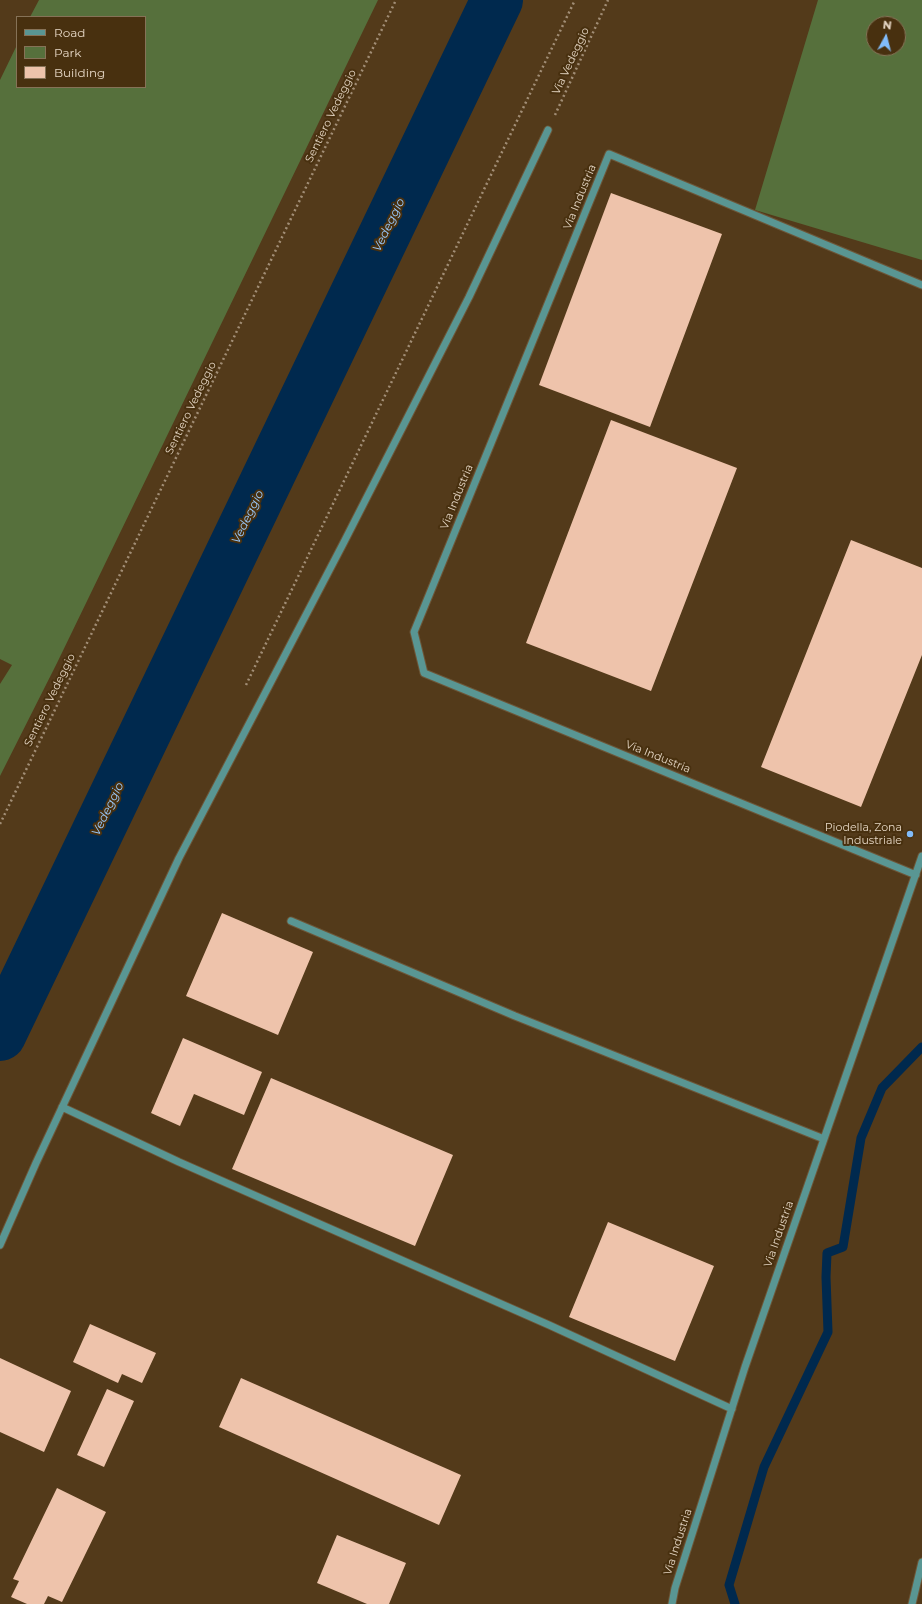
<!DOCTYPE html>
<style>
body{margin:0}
#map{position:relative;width:922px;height:1604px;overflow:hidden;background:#533a1a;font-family:Montserrat,sans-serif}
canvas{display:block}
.legend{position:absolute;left:16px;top:16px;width:130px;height:72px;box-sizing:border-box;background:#48300f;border:1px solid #867257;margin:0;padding:5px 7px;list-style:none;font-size:12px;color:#e4d5c3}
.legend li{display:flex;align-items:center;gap:8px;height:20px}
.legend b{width:20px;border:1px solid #867257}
.north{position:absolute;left:866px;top:16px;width:40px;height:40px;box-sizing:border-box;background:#48300f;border:1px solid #867257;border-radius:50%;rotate:7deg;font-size:11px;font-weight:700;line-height:16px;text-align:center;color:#e4d5c3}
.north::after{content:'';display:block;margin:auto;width:14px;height:18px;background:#82bcfa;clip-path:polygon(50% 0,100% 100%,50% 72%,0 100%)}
</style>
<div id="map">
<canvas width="922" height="1604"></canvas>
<ul class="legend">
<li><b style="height:5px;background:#599693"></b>Road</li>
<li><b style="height:11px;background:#56703c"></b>Park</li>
<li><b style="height:11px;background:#eec3ab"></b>Building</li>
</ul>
<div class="north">N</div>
</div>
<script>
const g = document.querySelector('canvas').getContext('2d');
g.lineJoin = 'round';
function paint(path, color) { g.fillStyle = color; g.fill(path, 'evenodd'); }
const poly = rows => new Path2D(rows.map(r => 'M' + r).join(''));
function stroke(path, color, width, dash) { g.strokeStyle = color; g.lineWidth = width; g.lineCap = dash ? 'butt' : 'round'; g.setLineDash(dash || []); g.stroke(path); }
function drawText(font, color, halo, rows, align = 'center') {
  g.font = font + ' Montserrat,sans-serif'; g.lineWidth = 4; g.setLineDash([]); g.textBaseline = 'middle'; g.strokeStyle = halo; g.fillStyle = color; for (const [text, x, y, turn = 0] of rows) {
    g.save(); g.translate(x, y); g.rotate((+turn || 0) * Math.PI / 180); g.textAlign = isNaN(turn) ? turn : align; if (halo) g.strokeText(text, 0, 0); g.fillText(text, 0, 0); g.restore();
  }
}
const green = poly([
 [39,0,378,0,57,663,0,776,0,684,12,665,0,659,0,80,17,45,17,87,145,87,145,17,30,17],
 [818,0,922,0,922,260,755,210],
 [874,24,898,24,898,48,874,48]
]);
const stream = poly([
 [735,1604,729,1585,764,1467,828,1332,826,1277,827,1253,843,1247,861,1138,882,1088,922,1047]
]);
const river = poly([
 [0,1035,497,0]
]);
const building = poly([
 [611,193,722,234,650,427,539,385],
 [611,420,737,468,651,691,526,643],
 [851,540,922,568,922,655,861,807,761,767],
 [222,913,313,952,278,1035,186,996],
 [183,1038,262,1072,244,1115,194,1094,180,1126,151,1113],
 [271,1078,453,1155,415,1246,232,1169],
 [608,1222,714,1266,675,1361,569,1317],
 [90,1324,156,1353,142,1383,122,1374,118,1383,73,1362],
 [0,1358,71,1391,44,1452,0,1432],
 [241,1378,461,1475,439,1525,219,1427],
 [107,1389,134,1401,104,1467,77,1455],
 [57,1488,106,1512,62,1602,48,1596,44,1604,27,1604,11,1597,19,1581,13,1579],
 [337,1535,406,1563,389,1604,367,1604,317,1583]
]);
const path = poly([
 [555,115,608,0],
 [246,685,575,0],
 [0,824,396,0]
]);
const minor = poly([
 [916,875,424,673,414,632,609,154,922,285],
 [291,921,515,1016,824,1139],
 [62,1107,179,1162,549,1325,732,1409],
 [0,1245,36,1163,179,858,344,542,469,297,548,130],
 [672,1604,675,1588,745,1367,922,856],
 [912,1604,922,1562]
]);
const markers = [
 [910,834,4,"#82bcfa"]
];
const streetNames = [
 ["Via Vedeggio",571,61,-65],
 ["Sentiero Vedeggio",331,116,-64],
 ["Via Industria",580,197,-68],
 ["Sentiero Vedeggio",191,408,-64],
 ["Via Industria",457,497,-68],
 ["Sentiero Vedeggio",50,700,-64],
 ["Via Industria",658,757,22],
 ["Via Industria",779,1234,-71],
 ["Via Industria",678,1542,-72]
];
const poiNames = [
 ["Piodella, Zona",902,828],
 ["Industriale",902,841]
];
const waterNames = [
 ["Vedeggio",389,225,-64],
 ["Vedeggio",248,517,-64],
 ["Vedeggio",108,809,-64]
];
paint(green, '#56703c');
stroke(stream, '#00294e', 9);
stroke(river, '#00294e', 52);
paint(building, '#eec3ab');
stroke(minor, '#6d5638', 9);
stroke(path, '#a28e76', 2.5, [2, 3]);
stroke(minor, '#599693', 7);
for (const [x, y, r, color] of markers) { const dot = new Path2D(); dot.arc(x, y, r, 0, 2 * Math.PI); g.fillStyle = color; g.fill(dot); stroke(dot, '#48300f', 1.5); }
drawText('11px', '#e4d5c3', '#48300f', streetNames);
drawText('11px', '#e4d5c3', '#48300f', poiNames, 'right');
drawText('italic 12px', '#9acbff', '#48300f', waterNames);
</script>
